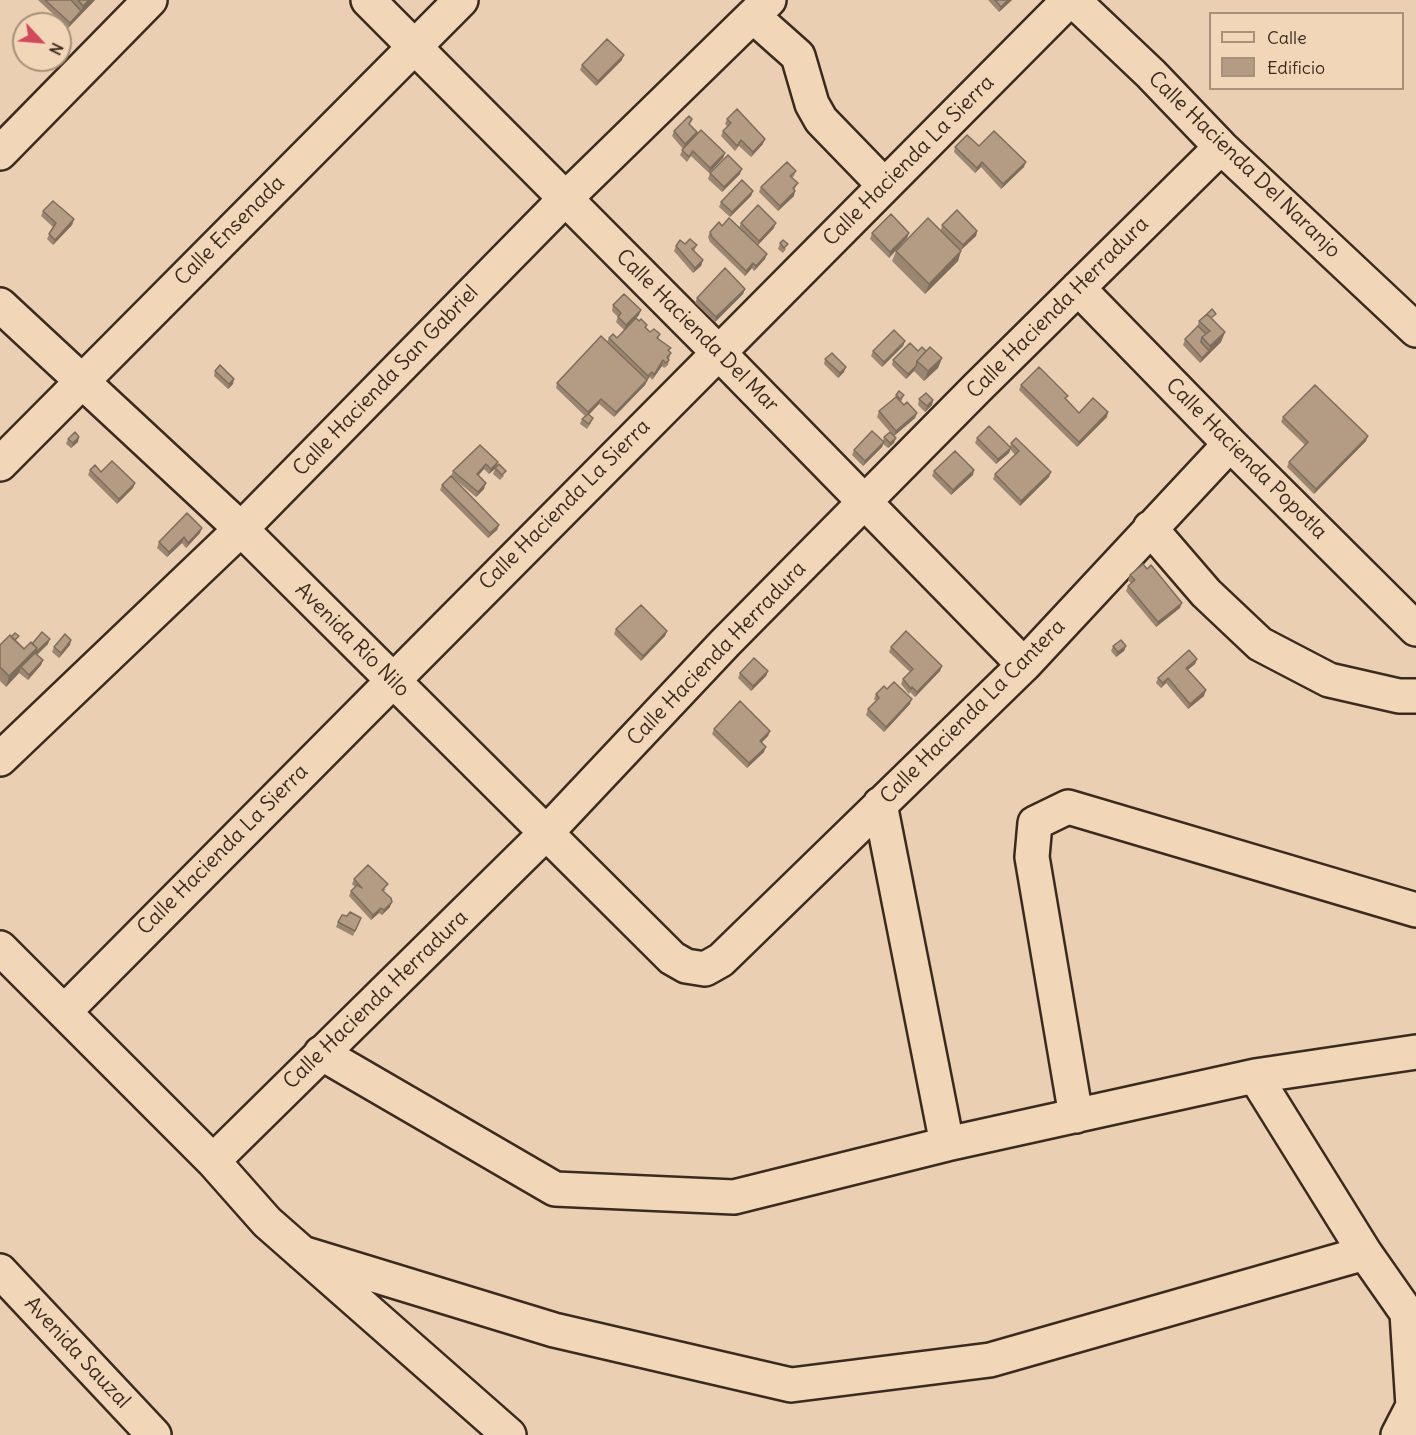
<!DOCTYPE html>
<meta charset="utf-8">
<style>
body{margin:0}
#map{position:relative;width:1416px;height:1435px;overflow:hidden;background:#eacfb2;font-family:Delius,sans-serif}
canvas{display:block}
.legend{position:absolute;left:1209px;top:12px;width:195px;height:78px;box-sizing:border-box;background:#f1d6b8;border:2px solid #a8917a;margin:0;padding:8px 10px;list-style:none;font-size:18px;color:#3b2a1e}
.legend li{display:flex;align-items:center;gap:12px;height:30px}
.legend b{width:30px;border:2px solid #a8917a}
.north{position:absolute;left:12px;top:12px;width:60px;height:60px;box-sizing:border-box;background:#f1d6b8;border:2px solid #a8917a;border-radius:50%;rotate:116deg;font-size:16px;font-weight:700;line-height:24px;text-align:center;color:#3b2a1e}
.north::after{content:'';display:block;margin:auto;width:21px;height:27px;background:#d1495b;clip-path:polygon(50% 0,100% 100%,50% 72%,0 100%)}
</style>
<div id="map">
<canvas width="1416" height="1435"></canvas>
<ul class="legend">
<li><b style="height:8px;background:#f1d6b8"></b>Calle</li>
<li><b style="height:16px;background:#b49c84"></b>Edificio</li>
</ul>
<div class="north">N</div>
</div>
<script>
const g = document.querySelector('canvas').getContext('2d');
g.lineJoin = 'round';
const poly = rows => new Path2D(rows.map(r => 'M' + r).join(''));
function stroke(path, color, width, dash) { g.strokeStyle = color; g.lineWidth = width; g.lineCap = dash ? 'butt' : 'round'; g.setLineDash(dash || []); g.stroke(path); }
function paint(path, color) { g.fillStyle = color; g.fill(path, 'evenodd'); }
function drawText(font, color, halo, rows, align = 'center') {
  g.font = font + ' Delius,sans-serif'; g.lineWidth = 4.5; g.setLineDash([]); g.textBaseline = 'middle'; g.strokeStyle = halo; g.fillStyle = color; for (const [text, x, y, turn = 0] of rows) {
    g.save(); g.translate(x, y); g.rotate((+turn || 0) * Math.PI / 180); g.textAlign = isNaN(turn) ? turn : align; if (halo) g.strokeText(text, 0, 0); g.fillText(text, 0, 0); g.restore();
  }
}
const minor = poly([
 [368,0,718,352,1024,665],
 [1073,0,1151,74,1221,147,1416,330],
 [753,16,798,56,812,104,821,120,884,185],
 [0,153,150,0],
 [1078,288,1230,444,1416,629],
 [0,305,241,529,672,958,686,966,705,969,721,960,1024,665,1230,444],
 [0,464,461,0],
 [1150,528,1206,593,1260,644,1329,680,1399,696,1416,696],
 [0,759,241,529,565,199,769,0],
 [880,804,947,1144],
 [0,948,213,1161,267,1222,509,1435],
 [64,1012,1069,0],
 [321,1053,555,1189,734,1197,947,1144,1255,1076,1365,1253,1407,1313,1413,1406,1398,1435],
 [1255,1076,1416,1052],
 [1076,1116,1032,857,1035,823,1068,807,1416,910],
 [213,1161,546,833,725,643,977,388,1221,147],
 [302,1253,554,1330,791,1385,990,1360,1365,1253],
 [0,1271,154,1435]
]);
const wall = poly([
 [38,0,95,0,68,28],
 [988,0,1012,0,999,12],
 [622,60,596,86,580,70,582,65],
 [727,119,763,144,751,157,739,146,735,151,721,136,723,131,728,127,725,124],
 [690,125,697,132,695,137,725,153,723,158,709,173,691,156,687,162,680,155,683,149,672,136,674,131],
 [979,146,1024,167,1001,189,981,167,975,173,954,152,955,147],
 [796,171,794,176,792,178,798,183,794,190,794,196,778,211,759,192,761,187],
 [710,173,740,174,722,192,708,179],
 [753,191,751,196,730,217,719,207,721,202],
 [43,211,74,219,72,225,53,245,47,239,53,227,41,216],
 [741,223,774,228,758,245,765,259,754,271,752,268,745,276,710,242,708,237,710,232,722,226,739,228],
 [942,225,977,231,976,236,961,250,958,261,925,294,892,261,896,251,941,230],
 [872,233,909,233,907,238,889,258,870,239],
 [780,243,786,249,783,253,778,249],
 [685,244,697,245,694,251,703,260,701,266,693,273,674,251,676,246],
 [745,289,743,294,715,322,695,303,697,298],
 [613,305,639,315,636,318,639,321,647,325,646,328,650,332,660,334,658,339,671,348,669,351,671,353,669,359,669,360,668,365,664,368,662,366,652,380,650,377,646,381,645,385,614,417,599,404,589,415,591,423,587,429,580,424,582,419,585,416,556,388,557,383,607,342,609,338,617,338,635,319,624,330,616,322,618,317,612,311],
 [1214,319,1213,320,1225,332,1221,342,1200,363,1183,345,1185,339,1197,327,1199,321],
 [905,341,903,346,882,367,871,356,873,351],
 [918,351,926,351,942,358,938,368,924,381,914,371,906,379,892,365,893,360],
 [825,359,844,372,838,378,824,364],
 [215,371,233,384,228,389,214,376],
 [1021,385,1066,400,1079,413,1107,417,1077,447,1019,390],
 [896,395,904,395,901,402,915,418,894,436,894,443,888,448,883,444,882,447,863,466,852,455,854,450,883,441,884,437,890,432,877,417,879,411,895,398],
 [919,399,933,400,932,405,925,412,918,405],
 [1283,417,1368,436,1366,441,1314,494,1287,467,1289,462,1305,445,1281,422],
 [977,438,1010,447,1011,443,1049,477,1020,506,993,479,995,474,1015,455,1010,449,1009,453,996,464,975,443],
 [68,439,78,442,71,448,66,444],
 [480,445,496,467,504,476,500,480,493,474,495,469,489,474,484,469,478,476,484,489,476,497,451,476,453,471],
 [90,470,135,483,133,488,117,504,88,475],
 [934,471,973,475,951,495,932,476],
 [442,485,499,525,497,530,488,538,440,490],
 [200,533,186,548,182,543,167,557,157,548,159,542],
 [1147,569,1180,608,1156,627,1126,591,1128,586,1131,583,1128,580,1130,575],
 [616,629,667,631,665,636,641,661,614,634],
 [71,640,70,645,59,658,52,652,54,647],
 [17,642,24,648,32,644,48,644,37,655,43,660,41,665,28,680,19,673,6,687,0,681,0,645],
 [1113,646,1126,646,1124,651,1116,657,1111,651],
 [891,647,942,666,940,671,915,697,910,692,909,694,901,684,903,679,910,672,889,652],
 [1197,659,1195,664,1188,670,1204,696,1188,709,1166,683,1161,688,1156,683,1158,678],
 [768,671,766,676,751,691,738,678,740,673],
 [887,689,910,704,884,732,866,715,868,709,876,701,874,699,876,694],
 [714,729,770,731,768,736,762,742,764,752,747,768,712,734],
 [354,879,386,889,384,891,390,907,382,915,379,913,371,920,349,896,351,891,355,887,352,884],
 [338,922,359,923,353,936,336,927]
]);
const shadedWall = poly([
 [89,0,95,0,68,28,70,23,81,11,83,6],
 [1008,0,1012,0,999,12,1001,7],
 [624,55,622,60,596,86,598,81],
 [697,132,695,137,683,150,685,144],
 [765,139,763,144,751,157,753,152],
 [725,153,723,158,709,173,710,168],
 [982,162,981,167,975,173,977,168],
 [1026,162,1024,167,1001,189,1003,184],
 [742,169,740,174,722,192,724,187],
 [753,191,751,196,730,217,732,212],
 [795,191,794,196,778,211,780,206],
 [74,219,72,225,53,245,55,240],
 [776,223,774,228,757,246,759,241],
 [977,231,976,236,961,250,963,245],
 [909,233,907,238,889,258,890,252],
 [961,251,958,261,925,294,929,284],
 [767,254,765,259,754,271,756,266],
 [703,260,701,266,693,273,695,268],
 [753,263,752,268,745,276,746,271],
 [745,289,743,294,715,322,716,317],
 [641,310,639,315,624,330,626,325],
 [1225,332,1221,342,1200,363,1202,358,1209,351,1210,346],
 [905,341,903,346,882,367,884,362],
 [942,358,938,368,924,381,928,371],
 [663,360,662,366,652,380,654,375],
 [916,366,914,371,906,379,908,374],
 [846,367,844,372,838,378,840,373],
 [652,372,645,385,614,417,616,412,647,380,648,376],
 [234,379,233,384,228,389,229,384],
 [601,399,599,404,586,417,588,412],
 [933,400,932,405,925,412,927,406],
 [1108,412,1107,417,1077,447,1079,442],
 [917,413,915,418,894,436,896,431],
 [1368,436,1366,441,1314,494,1316,489],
 [79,437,78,442,71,448,73,443],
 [896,438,894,443,888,448,890,443],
 [884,442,882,447,863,466,865,461],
 [1011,448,1009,453,996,464,998,459],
 [498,462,496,468,489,474,491,469],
 [486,464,484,469,475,479,477,474],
 [974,470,973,475,951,495,953,490],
 [1051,472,1049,477,1020,506,1021,501],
 [135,483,133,488,117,504,119,499],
 [486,483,484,489,476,497,478,492],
 [499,525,497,530,488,538,490,533],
 [202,528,200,533,186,548,188,543],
 [184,537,182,543,167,557,169,552],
 [1182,603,1180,608,1156,627,1158,622],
 [667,631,665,636,641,661,643,656],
 [50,639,48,644,33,658,21,667,19,673,6,687,9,676,37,648],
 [71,640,70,645,59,658,61,653],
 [1126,646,1124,651,1116,657,1118,652],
 [1197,659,1195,664,1184,673,1186,668],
 [43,660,41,665,28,680,29,675],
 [942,666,940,671,915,697,917,692],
 [768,671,766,676,751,691,753,686],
 [1168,678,1166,683,1161,688,1163,683],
 [1206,690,1204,696,1188,709,1190,704],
 [912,699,910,704,884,732,886,727],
 [770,731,768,736,758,746,760,741],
 [766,747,764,752,747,768,749,763],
 [392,902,390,907,382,915,384,910],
 [381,908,379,913,371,920,373,915]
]);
const building = poly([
 [45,0,71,0,81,11,70,23,45,0],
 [78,0,89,0,83,6,78,0],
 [995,0,1008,0,1001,7,995,0],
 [607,39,624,55,598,81,582,65,607,39],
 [737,109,765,139,753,152,741,140,737,146,723,131,731,123,727,119,737,109],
 [689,116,692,119,689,124,697,132,685,144,674,131,689,116],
 [701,130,725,153,710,168,693,151,689,157,682,150,701,130],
 [994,131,1026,162,1003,184,982,162,977,168,955,147,967,135,979,146,994,131],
 [728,155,742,169,724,187,710,173,728,155],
 [787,162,796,171,790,176,798,183,793,188,795,191,780,206,761,187,787,162],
 [742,180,753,191,732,212,721,202,742,180],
 [53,201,74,219,55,240,49,234,56,223,43,211,53,201],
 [758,205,776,223,759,241,741,223,758,205],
 [957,210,977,231,963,245,942,225,957,210],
 [891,214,909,233,890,252,872,233,891,214],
 [729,218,767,254,756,266,753,263,746,271,712,237,710,232,719,222,722,226,729,218],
 [928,218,961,251,929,284,896,251,928,218],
 [690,239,697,245,692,249,703,260,695,268,676,246,680,240,685,244,690,239],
 [783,240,788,244,784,248,780,243,783,240],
 [725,268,745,289,716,317,697,298,725,268],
 [624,294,641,310,626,325,618,317,621,313,613,305,624,294],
 [1212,309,1216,314,1211,318,1207,314,1204,317,1212,309],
 [1207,314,1225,332,1210,346,1202,337,1210,331,1199,321,1207,314],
 [636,318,639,321,641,319,647,325,645,327,650,332,654,329,660,334,657,338,671,348,668,350,671,353,667,357,669,360,666,363,663,360,654,375,652,372,648,376,609,338,613,334,617,338,636,318],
 [1198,326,1206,334,1202,337,1201,342,1209,351,1202,358,1185,339,1198,326],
 [894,330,905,341,884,362,873,351,894,330],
 [601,336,647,380,616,412,601,399,588,412,557,383,601,336],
 [910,343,918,351,922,347,926,351,917,361,916,366,908,374,893,360,910,343],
 [930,347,942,358,928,371,917,361,930,347],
 [832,353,846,367,840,373,825,359,832,353],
 [220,365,234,379,229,384,215,371,220,365],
 [1039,367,1068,396,1065,398,1079,413,1093,398,1108,412,1079,442,1021,385,1039,367],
 [1315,385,1368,436,1316,489,1289,462,1308,442,1283,417,1315,385],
 [899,391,904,395,900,399,896,395,899,391],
 [926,393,933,400,927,406,919,399,926,393],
 [896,397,904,405,907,402,917,413,896,431,879,411,896,397],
 [588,414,593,418,589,424,582,419,588,414],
 [989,426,1011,448,998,459,977,438,989,426],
 [872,431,884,442,865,461,854,450,872,431],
 [75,432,79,437,73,443,68,439,75,432],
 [890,432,896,438,890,443,884,437,890,432],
 [1016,438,1051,472,1021,501,995,474,1019,451,1011,443,1016,438],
 [480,445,498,462,491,469,486,464,477,474,486,483,478,492,453,471,480,445],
 [955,451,974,470,953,490,934,471,955,451],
 [112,461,135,483,119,499,90,470,95,465,101,472,112,461],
 [499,464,506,471,502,475,495,468,499,464],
 [451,476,499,525,490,533,442,485,451,476],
 [187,513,202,528,188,543,184,537,169,552,159,542,187,513],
 [1143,564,1147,569,1151,565,1182,603,1158,622,1128,586,1135,580,1130,575,1143,564],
 [641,605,667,631,643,656,616,629,641,605],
 [906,631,942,666,917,692,912,687,911,689,903,679,913,669,891,647,906,631],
 [42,632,50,639,35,653,37,648,32,644,42,632],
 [15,633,19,636,15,640,24,649,11,637,15,633],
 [65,634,71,640,61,653,54,647,65,634],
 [10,635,24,649,31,642,37,648,9,676,0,667,0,645,10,635],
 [1121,640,1126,646,1118,652,1113,646,1121,640],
 [1189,650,1197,659,1186,668,1206,690,1190,704,1168,678,1163,683,1158,678,1189,650],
 [35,653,43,660,29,675,21,667,35,653],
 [754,658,768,671,753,686,740,673,754,658],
 [894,682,912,699,886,727,868,709,879,698,876,694,884,686,887,689,894,682],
 [740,701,770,731,760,741,766,747,749,763,714,729,740,701],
 [368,865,388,884,382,890,391,898,392,902,384,910,381,908,373,915,351,891,357,885,362,888,354,879,368,865],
 [350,912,361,918,355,931,338,922,342,915,347,916,350,912]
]);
const streetNames = [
 ["Calle Hacienda La Sierra",909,161,-45],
 ["Calle Hacienda Del Naranjo",1244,165,44],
 ["Calle Ensenada",230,231,-45],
 ["Calle Hacienda Herradura",1058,308,-45],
 ["Calle Hacienda Del Mar",697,331,45],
 ["Calle Hacienda San Gabriel",386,381,-46],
 ["Calle Hacienda Popotla",1246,459,45],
 ["Calle Hacienda La Sierra",565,505,-45],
 ["Avenida Río Nilo",352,640,45],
 ["Calle Hacienda Herradura",717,654,-46],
 ["Calle Hacienda La Cantera",973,712,-45],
 ["Calle Hacienda La Sierra",223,850,-45],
 ["Calle Hacienda Herradura",376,1000,-44],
 ["Avenida Sauzal",77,1353,47]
];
stroke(minor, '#3b2a1e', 38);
stroke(minor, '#f1d6b8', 33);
paint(wall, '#9b8672');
paint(shadedWall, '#7e6d5c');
paint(building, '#b49c84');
stroke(building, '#7e6d5c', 1.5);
drawText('21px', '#3b2a1e', '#f1d6b8', streetNames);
</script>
